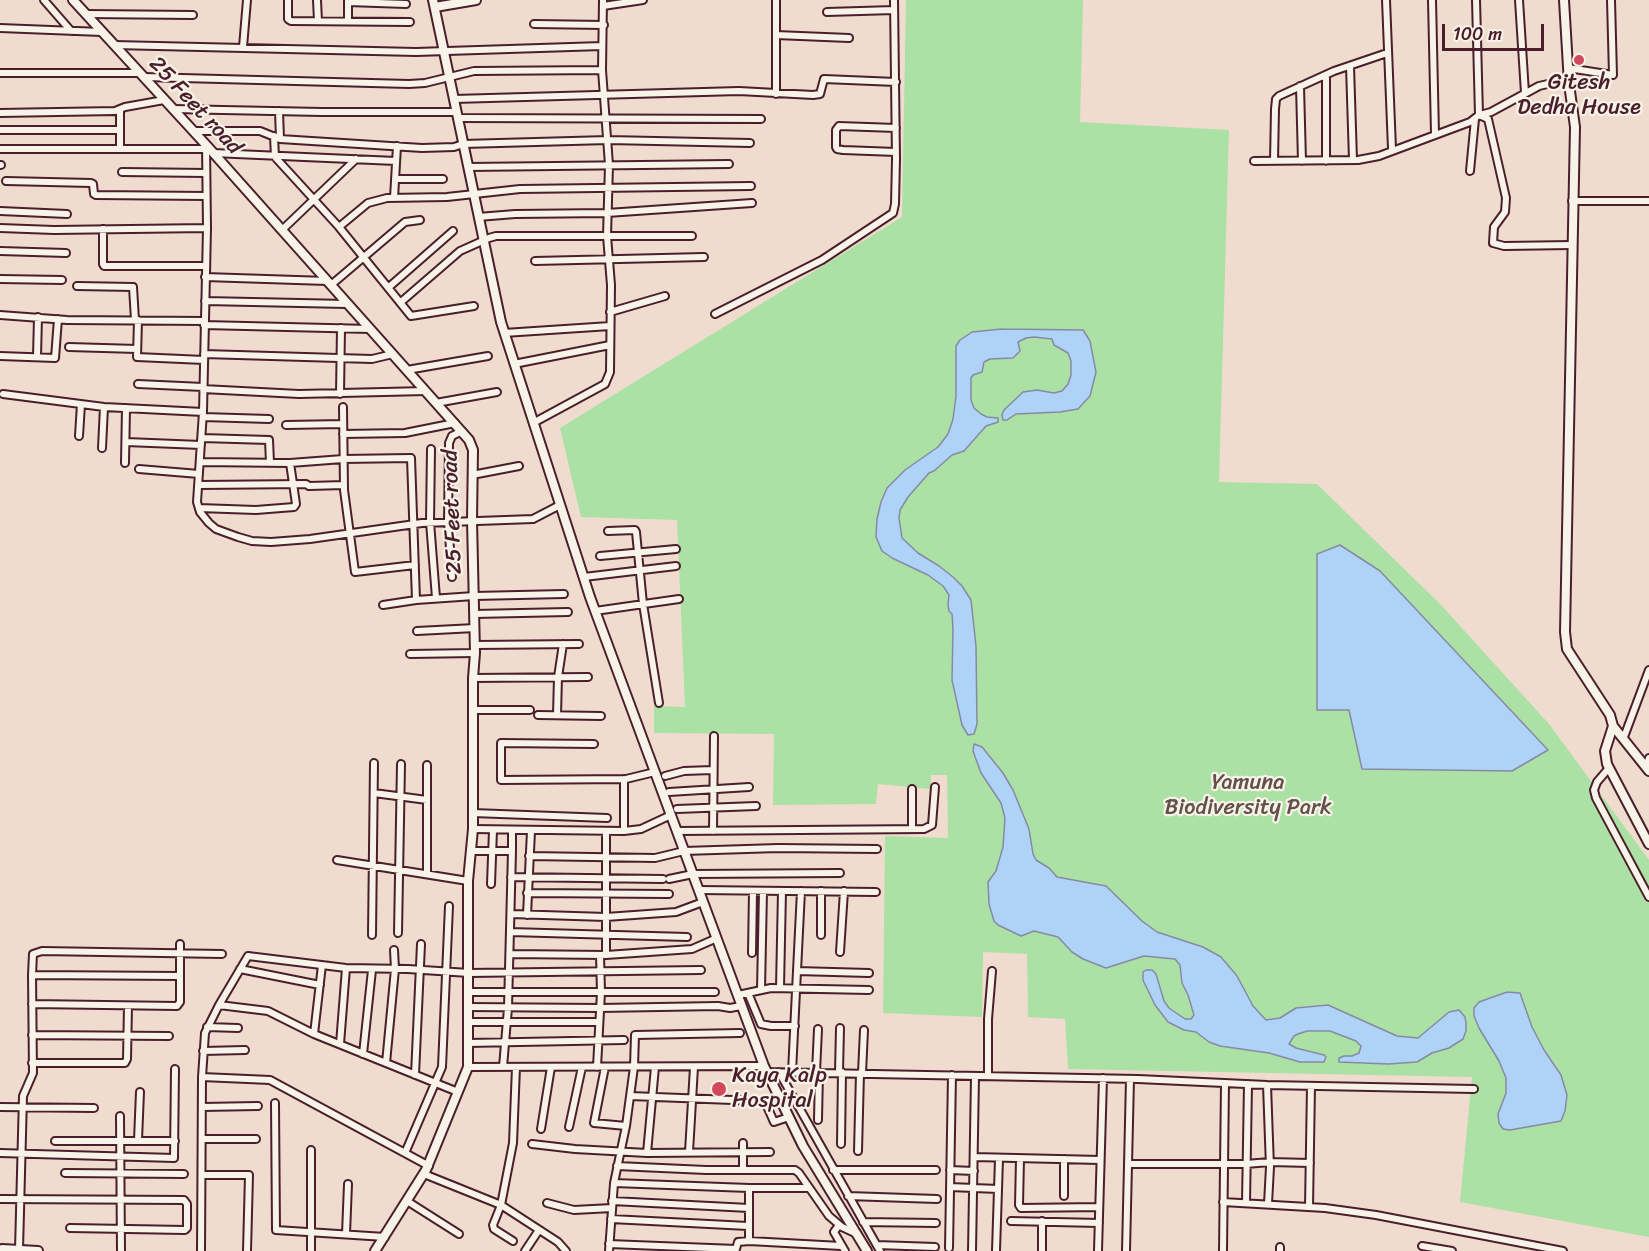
<!DOCTYPE html>
<style>
body{margin:0}
#map{position:relative;width:1649px;height:1251px;overflow:hidden;background:#efdcce;font-family:Sriracha,sans-serif}
canvas{display:block}
.scale{position:absolute;left:1442px;top:24px;width:102px;height:27px;box-sizing:border-box;border:3px solid #4a1f2b;border-top:0;padding-left:8px;font-size:18px;line-height:21px;white-space:nowrap;color:#4a1f2b;-webkit-text-stroke:4px #f7f3e8;paint-order:stroke}
</style>
<div id="map">
<canvas width="1649" height="1251"></canvas>
<div class="scale">100 m</div>
</div>
<script>
const g = document.querySelector('canvas').getContext('2d');
g.lineJoin = 'round';
function paint(path, color) { g.fillStyle = color; g.fill(path, 'evenodd'); }
const poly = rows => new Path2D(rows.map(r => 'M' + r).join(''));
function stroke(path, color, width, dash) { g.strokeStyle = color; g.lineWidth = width; g.lineCap = dash ? 'butt' : 'round'; g.setLineDash(dash || []); g.stroke(path); }
function drawText(font, color, halo, rows, align = 'center') {
  g.font = font + ' Sriracha,sans-serif'; g.lineWidth = 4.5; g.setLineDash([]); g.textBaseline = 'middle'; g.strokeStyle = halo; g.fillStyle = color; for (const [text, x, y, turn = 0] of rows) {
    g.save(); g.translate(x, y); g.rotate((+turn || 0) * Math.PI / 180); g.textAlign = isNaN(turn) ? turn : align; if (halo) g.strokeText(text, 0, 0); g.fillText(text, 0, 0); g.restore();
  }
}
const green = poly([
 [906,0,1083,0,1080,122,1229,130,1219,482,1317,484,1441,605,1549,724,1649,860,1649,1237,1460,1202,1472,1077,1068,1069,1065,1019,1028,1017,1027,954,983,952,982,1017,883,1013,885,836,948,838,947,775,931,775,931,789,878,784,876,804,773,805,774,734,654,733,654,706,685,707,677,520,581,517,560,428,902,217]
]);
const water = poly([
 [1002,329,1083,330,1090,341,1096,372,1090,396,1078,409,1060,412,1016,414,1007,420,1003,420,1002,415,1004,410,1023,392,1037,390,1054,393,1062,391,1068,384,1071,375,1071,361,1068,353,1054,345,1052,339,1034,337,1026,338,1018,342,1020,351,1013,358,990,359,984,362,982,372,973,375,971,378,971,400,974,408,981,414,987,417,998,418,998,422,986,426,964,451,952,455,934,471,929,473,908,497,900,510,899,518,902,538,918,553,939,566,953,577,962,586,971,600,976,646,977,724,974,734,968,735,962,725,952,680,953,629,952,614,949,611,948,605,949,595,943,586,928,575,892,558,882,551,876,537,877,519,881,502,887,488,905,470,938,447,948,434,953,419,956,396,956,346,960,340,972,332,1002,329],
 [1340,545,1380,571,1548,750,1512,771,1362,769,1349,710,1317,710,1317,554,1340,545],
 [974,744,982,747,1003,773,1013,790,1029,829,1033,854,1036,860,1049,868,1057,877,1106,886,1142,921,1157,932,1203,947,1221,957,1237,976,1253,1006,1266,1020,1280,1018,1296,1008,1328,1005,1397,1036,1418,1038,1449,1012,1459,1010,1465,1017,1466,1023,1466,1031,1463,1039,1449,1048,1432,1053,1417,1062,1388,1064,1339,1062,1339,1058,1344,1056,1352,1056,1359,1053,1361,1046,1356,1041,1330,1031,1307,1031,1298,1034,1294,1036,1289,1044,1296,1048,1324,1055,1326,1057,1324,1062,1300,1062,1269,1053,1220,1046,1209,1042,1196,1032,1184,1030,1168,1022,1155,1005,1143,980,1143,972,1146,970,1152,970,1156,974,1164,1001,1169,1008,1185,1019,1191,1019,1194,1015,1188,995,1182,983,1180,965,1175,959,1144,956,1106,968,1083,959,1072,952,1058,937,1034,931,1021,936,998,925,994,921,989,904,988,882,996,871,1003,847,1005,818,1001,803,981,773,973,751,974,744],
 [1507,992,1520,993,1532,1027,1544,1050,1561,1075,1567,1095,1565,1111,1561,1121,1510,1130,1503,1129,1499,1123,1498,1114,1506,1093,1506,1078,1499,1061,1479,1028,1474,1016,1474,1008,1479,1002,1507,992]
]);
const minor = poly([
 [44,0,71,31],
 [288,0,288,19,291,21,410,22],
 [317,0,318,21],
 [776,0,776,94],
 [1386,0,1392,149],
 [1432,0,1435,134],
 [1519,0,1525,93],
 [348,1,348,21],
 [348,2,406,4],
 [603,6,643,0],
 [827,12,894,10],
 [86,14,193,15],
 [534,24,604,25],
 [0,28,102,32],
 [776,35,849,38],
 [114,45,416,52,602,46],
 [243,47,247,0],
 [1350,66,1353,160],
 [1568,68,1613,75,1611,0],
 [0,73,139,73],
 [1326,75,1326,161],
 [144,77,409,84,425,83,474,71,602,70],
 [1300,86,1302,161],
 [454,99,739,91,813,95,820,94,824,79,896,82],
 [173,109,322,112,456,112],
 [279,111,280,139],
 [0,113,115,111,125,107,164,100],
 [1479,115,1488,119,1506,198,1505,212,1494,227,1493,243,1504,246,1572,245],
 [1480,115,1491,112,1539,86,1569,79],
 [458,118,761,119],
 [896,128,839,126,836,130,836,147,837,149,843,150,896,152],
 [0,130,120,130],
 [193,131,260,131,280,139,422,148,454,147,463,144,608,140,750,143],
 [274,136,275,157,339,227,411,316,474,306],
 [206,145,207,228,203,412,197,502,200,512,209,523,216,529,238,537,252,541,271,542,310,539,422,523,533,519,560,505],
 [0,149,206,149],
 [120,149,120,110],
 [213,153,396,161],
 [1254,161,1358,160,1379,156,1470,122,1479,115,1476,0],
 [1274,161,1275,109,1276,99,1279,96,1334,71,1387,53],
 [0,165,1,165],
 [468,167,729,164],
 [1470,171,1475,119],
 [122,172,206,173],
 [395,179,443,179],
 [6,181,91,183,93,184,94,194,96,195,206,196],
 [394,198,397,146],
 [1572,201,1649,201],
 [0,211,67,214],
 [478,217,515,214,607,213,752,203],
 [339,227,368,203,387,198,447,197,520,189,751,186],
 [0,228,54,230,207,228],
 [103,229,103,264,104,266,206,266],
 [282,230,356,159],
 [0,251,66,253],
 [535,261,704,257],
 [205,277,327,281],
 [0,279,62,280],
 [331,285,405,222,420,220],
 [77,286,133,287,135,320],
 [389,287,453,231],
 [205,301,347,304],
 [401,302,460,251,489,238,496,236,692,236],
 [610,312,665,296],
 [715,314,822,260,893,213,895,204,896,159,894,0],
 [0,315,67,320,204,321],
 [138,320,137,357,204,360],
 [204,325,370,329],
 [504,333,610,326],
 [69,347,137,349],
 [204,354,372,359,393,354],
 [0,356,55,358,58,319],
 [37,357,38,317],
 [514,364,610,345],
 [407,370,488,356],
 [138,384,203,387],
 [203,389,299,394,426,391],
 [3,394,104,407,203,412],
 [340,394,341,328],
 [436,403,497,392],
 [343,407,344,490,355,572,415,565],
 [203,417,269,419],
 [533,423,605,384,610,372,611,285,607,236,609,165,602,70,603,0],
 [286,425,343,424],
 [343,434,405,433,455,423],
 [79,436,81,404],
 [202,438,269,440,270,463],
 [126,442,201,445],
 [102,448,104,407],
 [431,449,430,522,436,598],
 [200,462,290,463,343,459,411,458,416,600],
 [125,463,126,408],
 [139,469,199,474],
 [472,475,519,466],
 [199,485,306,484,309,486,344,485],
 [199,508,256,510,294,507,296,504,290,463],
 [608,531,635,530,636,532,643,604,659,703],
 [600,556,676,549],
 [452,577,448,521,449,443,452,436,462,431],
 [584,577,676,566],
 [383,605,416,600,474,596,564,594],
 [595,611,679,599],
 [474,614,568,612],
 [417,631,475,628],
 [475,645,579,644],
 [410,654,475,653],
 [473,678,588,677],
 [472,710,530,710],
 [538,715,601,716],
 [557,715,558,677,563,644],
 [1624,737,1649,670],
 [594,744,501,743,501,780,626,779,655,772],
 [427,765,427,873],
 [1646,767,1649,758],
 [1609,768,1597,782,1594,790,1596,798,1649,897],
 [665,776,684,771,712,770],
 [624,779,624,831],
 [669,792,749,787],
 [374,793,427,800],
 [677,809,756,806],
 [473,813,607,818],
 [473,829,624,831,641,829,671,815],
 [912,829,912,789],
 [677,831,924,829,932,825,935,787],
 [713,831,714,736],
 [606,832,606,955],
 [471,851,512,851,512,831],
 [529,856,655,858,684,851,778,848,877,849],
 [337,860,468,881],
 [511,877,663,879],
 [669,879,693,874,840,873],
 [491,884,493,830],
 [699,890,876,892],
 [527,893,669,894],
 [511,914,606,917,676,912,703,902],
 [527,915,531,831],
 [510,932,687,937],
 [398,933,401,764],
 [372,935,374,763],
 [821,935,821,891],
 [840,952,844,891],
 [752,953,753,891],
 [510,954,606,955,692,949,717,938],
 [240,969,320,985],
 [797,971,801,891],
 [180,976,32,975,33,954,42,951,222,954],
 [780,988,782,891],
 [761,990,763,891],
 [468,992,715,992],
 [748,993,761,1024,771,1026,795,1026],
 [738,995,771,988,869,990],
 [32,1004,177,1006,180,1002,180,944],
 [219,1005,268,1011,314,1034,458,1092],
 [468,1007,600,1008,718,1006,730,1008,741,1006],
 [468,1022,599,1022],
 [207,1027,238,1028],
 [314,1034,322,965],
 [32,1035,169,1036],
 [468,1043,624,1040],
 [340,1044,346,968],
 [203,1051,245,1050],
 [363,1054,372,970],
 [32,1063,125,1063,127,1059,128,1006],
 [386,1063,395,969,394,950],
 [468,1067,764,1066],
 [503,1067,508,1008,512,851],
 [597,1067,601,992,600,955],
 [605,1067,594,1123,626,1126],
 [767,1072,1138,1079,1267,1085,1474,1089],
 [779,1072,880,1251],
 [792,1072,797,971,869,973],
 [816,1072,818,1029],
 [839,1072,840,1028],
 [862,1073,864,1030],
 [415,1075,421,944],
 [988,1076,988,1019,992,971],
 [202,1077,270,1080,429,1166],
 [1267,1085,1270,1167,1268,1204],
 [630,1096,758,1101,766,1104,774,1122,789,1117],
 [275,1103,276,1230,385,1237],
 [0,1107,94,1108],
 [202,1107,258,1106],
 [120,1116,121,1251],
 [818,1120,819,1072],
 [569,1127,582,1067],
 [541,1129,551,1067],
 [202,1139,256,1139],
 [138,1140,140,1092],
 [55,1141,175,1141],
 [743,1143,743,1170],
 [532,1144,575,1149,647,1153,770,1152],
 [841,1144,842,1072],
 [858,1151,860,1073],
 [689,1152,694,1067],
 [0,1153,174,1158,175,1069],
 [405,1153,442,1067,449,906],
 [647,1153,655,1067],
 [974,1157,1100,1160],
 [1020,1159,1019,1205,1021,1208,1099,1207],
 [1128,1164,1246,1164,1270,1162,1310,1163],
 [617,1166,706,1170,795,1170,799,1173,829,1216,842,1227,857,1234],
 [833,1170,936,1170],
 [950,1170,974,1171],
 [65,1173,184,1174],
 [424,1174,501,1205,558,1242,566,1251],
 [202,1175,249,1175,247,1251],
 [614,1183,749,1188,808,1188],
 [950,1187,998,1189],
 [848,1196,937,1199],
 [1064,1196,1064,1159],
 [0,1199,184,1200,187,1204,187,1228,185,1230,70,1228],
 [407,1201,459,1234],
 [612,1201,749,1208,749,1188],
 [1223,1202,1325,1208,1376,1215,1563,1251],
 [547,1203,574,1210,612,1208],
 [1246,1203,1248,1084],
 [1309,1207,1311,1086],
 [749,1208,749,1241],
 [611,1219,748,1226],
 [1011,1221,1099,1223],
 [1042,1221,1042,1251],
 [863,1222,936,1223],
 [839,1225,834,1232,845,1251],
 [346,1234,348,1184],
 [513,1241,494,1229,493,1225,501,1205,513,1143,516,1067],
 [609,1244,736,1249,738,1242,749,1241,841,1246],
 [877,1245,935,1247],
 [1422,1246,1452,1251],
 [949,1248,952,1075],
 [19,1250,23,1096,33,1073,32,975],
 [201,1251,202,1077,205,1033,219,1005,248,956,346,968,408,969,469,973,701,970],
 [311,1251,311,1150],
 [525,1251,539,1230],
 [609,1251,614,1183,626,1126,634,1067,635,1035,740,1033],
 [972,1251,975,1076],
 [996,1251,999,1159],
 [1098,1251,1103,1078],
 [1126,1251,1130,1079],
 [1223,1251,1225,1083],
 [1280,1251,1280,1247]
]);
const tertiary = poly([
 [73,0,208,147,469,440,473,450,472,520,475,653,473,678,473,829,468,881,468,1067,426,1170,375,1251],
 [433,0,501,322,590,597,764,1066,803,1146,867,1251],
 [1564,0,1569,84,1575,127,1565,632,1567,649,1610,715,1613,726,1605,751,1607,764,1649,844],
 [435,7,476,0],
 [1613,726,1649,771],
 [0,1251,2,1249,38,1251]
]);
const markers = [
 [1579,60,6,"#d1495b"],
 [719,1089,8,"#d1495b"]
];
const poiNames = [
 ["Gitesh",1579,83],
 ["Dedha House",1579,108],
 ["Kaya Kalp",732,1076,"left"],
 ["Hospital",732,1101,"left"]
];
const streetNames = [
 ["25 Feet road",195,106,47],
 ["25 Feet road",453,512,-92]
];
const parkNames = [
 ["Yamuna",1248,783],
 ["Biodiversity Park",1248,808]
];
paint(green, '#abe1a4');
paint(water, '#afd2f7');
stroke(water, '#878aa5', 1.5);
stroke(minor, '#4a1f2b', 10);
stroke(tertiary, '#4a1f2b', 12);
stroke(minor, '#f7f3e8', 6);
stroke(tertiary, '#f7f3e8', 8);
for (const [x, y, r, color] of markers) { const dot = new Path2D(); dot.arc(x, y, r, 0, 2 * Math.PI); g.fillStyle = color; g.fill(dot); stroke(dot, '#f7f3e8', 2); }
drawText('22px', '#4a1f2b', '#f7f3e8', poiNames);
drawText('22px', '#4a1f2b', '#f7f3e8', streetNames);
drawText('22px', '#625049', '#f7f3e8', parkNames);
</script>
